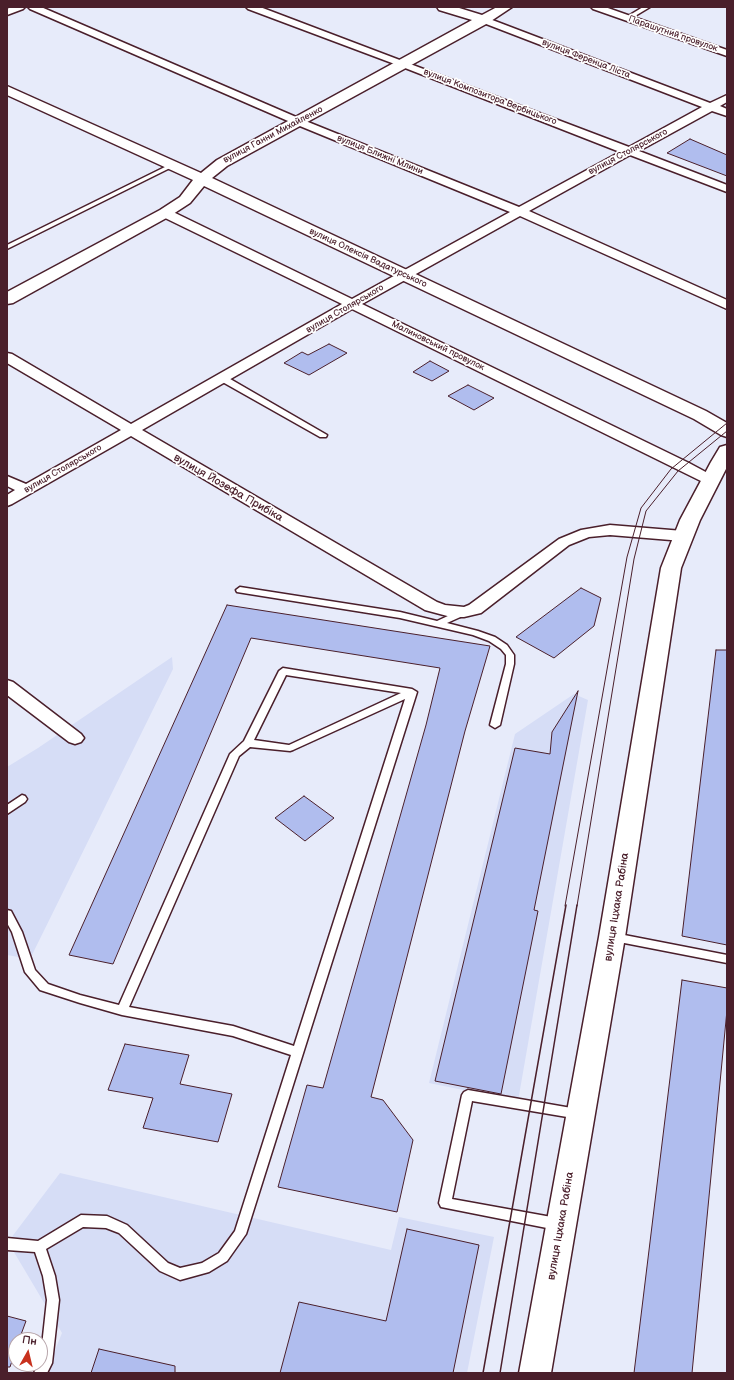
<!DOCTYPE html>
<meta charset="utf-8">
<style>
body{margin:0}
#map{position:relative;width:734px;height:1380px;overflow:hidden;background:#e7ebfa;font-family:"Balsamiq Sans",sans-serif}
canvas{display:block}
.frame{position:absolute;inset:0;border:8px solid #4a1f2b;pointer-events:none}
.north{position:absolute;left:8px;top:1332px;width:40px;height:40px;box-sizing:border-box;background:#fff;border:1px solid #b7a5aa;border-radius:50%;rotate:8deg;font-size:11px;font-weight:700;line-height:16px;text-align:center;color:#4a1f2b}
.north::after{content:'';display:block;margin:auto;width:14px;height:18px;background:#c8321e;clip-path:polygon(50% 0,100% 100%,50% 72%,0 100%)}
</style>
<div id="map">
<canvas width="734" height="1380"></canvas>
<div class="frame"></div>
<div class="north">Пн</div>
</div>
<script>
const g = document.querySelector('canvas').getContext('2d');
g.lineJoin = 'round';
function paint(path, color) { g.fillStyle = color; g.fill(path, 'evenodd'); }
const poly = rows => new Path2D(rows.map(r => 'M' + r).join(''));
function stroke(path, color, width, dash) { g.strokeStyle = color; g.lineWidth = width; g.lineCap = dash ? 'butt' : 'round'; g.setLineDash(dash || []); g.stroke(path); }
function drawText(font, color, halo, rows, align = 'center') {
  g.font = font + ' "Balsamiq Sans",sans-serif'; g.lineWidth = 3.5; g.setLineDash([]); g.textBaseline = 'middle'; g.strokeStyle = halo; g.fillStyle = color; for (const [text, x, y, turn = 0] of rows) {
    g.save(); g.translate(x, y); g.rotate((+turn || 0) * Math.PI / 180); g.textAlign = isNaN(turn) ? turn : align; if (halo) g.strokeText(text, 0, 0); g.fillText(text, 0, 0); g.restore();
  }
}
const built = poly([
 [172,657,173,669,30,959,7,955,7,767,38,748],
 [574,694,588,700,518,1101,429,1083,515,734],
 [60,1173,391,1250,399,1217,494,1237,467,1373,46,1373,62,1333,8,1242]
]);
const building = poly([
 [690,139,727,155,727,176,667,153,690,139],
 [329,344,347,353,309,375,284,363,302,352,308,355,329,344],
 [430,361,449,371,432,381,413,372,430,361],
 [468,385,494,398,474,410,448,396,468,385],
 [581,588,601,598,594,626,554,658,516,637,581,588],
 [227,605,490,646,465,731,371,1097,383,1100,413,1140,397,1212,278,1187,307,1085,323,1088,426,725,440,668,251,638,113,964,69,955,227,605],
 [716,650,727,650,727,945,682,936,716,650],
 [578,691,534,910,538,911,501,1094,435,1081,515,748,550,754,552,732,578,691],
 [304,796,334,818,305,841,275,818,304,796],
 [682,980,727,988,727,1010,692,1373,634,1373,682,980],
 [125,1044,189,1055,180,1084,232,1094,218,1142,143,1128,153,1098,108,1090,125,1044],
 [407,1229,479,1245,453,1373,280,1373,299,1302,386,1321,407,1229],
 [7,1316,26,1321,19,1340,16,1340,16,1349,10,1367,7,1367,7,1316],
 [99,1349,175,1366,175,1373,91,1373,99,1349]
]);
const lane = poly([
 [643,7,650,7,630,19,625,18,643,7],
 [169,165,174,166,7,249,7,245,169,165],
 [219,376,225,376,327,435,326,437,320,437,219,380,219,376],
 [240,587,400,612,437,621,461,610,467,610,468,612,467,614,447,623,478,631,495,637,507,645,514,655,514,664,500,725,495,728,490,725,506,664,506,655,501,649,489,641,473,635,400,618,237,592,236,590,240,587],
 [283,668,412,689,417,692,246,1234,227,1261,209,1272,180,1280,160,1271,119,1233,106,1228,83,1227,46,1249,55,1276,59,1300,52,1363,47,1373,34,1373,38,1364,40,1364,47,1300,43,1276,35,1252,7,1250,7,1238,38,1241,81,1215,107,1216,127,1225,168,1263,180,1268,202,1263,219,1253,235,1231,291,1055,233,1036,122,1015,80,1003,40,990,25,972,12,932,7,923,7,910,11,911,22,932,35,970,48,984,80,995,119,1005,230,754,244,741,279,671,283,668],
 [286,675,401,693,289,745,254,740,286,675],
 [405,699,294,1046,233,1026,129,1007,239,756,250,747,290,751,293,750,405,699],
 [22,795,25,796,27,799,25,802,7,814,7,805,22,795],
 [614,933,727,955,727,963,614,941,610,940,609,937,610,934,614,933],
 [468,1090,583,1110,585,1114,583,1118,579,1119,472,1101,452,1199,557,1218,561,1220,563,1224,561,1228,557,1230,441,1207,439,1203,462,1095,464,1092,468,1090]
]);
const street = poly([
 [11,7,25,7,23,9,7,15,7,9,11,7],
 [28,7,41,7,303,120,519,207,620,152,400,66,248,9,246,7,260,7,629,147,702,107,481,22,479,20,481,18,487,18,710,103,727,95,727,102,720,106,727,109,727,116,712,111,639,151,727,185,727,192,630,155,529,211,727,300,727,309,520,216,362,304,689,463,715,477,717,480,715,483,710,484,705,483,352,309,142,430,437,602,445,605,464,607,469,605,559,539,581,530,610,525,683,531,688,533,691,536,688,539,683,541,610,535,589,537,569,545,481,613,464,617,451,617,425,610,131,436,12,504,7,506,7,495,15,490,7,486,7,476,26,484,121,430,7,363,7,353,12,354,131,424,342,304,161,216,159,213,161,210,169,210,352,299,510,212,295,124,30,9,28,7],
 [591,7,605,7,727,50,727,56,593,9,591,7],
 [7,680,13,682,81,734,84,738,81,742,75,744,69,742,7,695,7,680]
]);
const secondary = poly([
 [437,7,456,7,482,15,497,7,512,7,488,23,227,166,212,178,706,411,727,423,727,437,721,435,694,419,204,186,190,203,170,216,13,303,7,304,7,292,160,210,180,197,193,180,7,95,7,86,201,173,217,160,472,20,439,10,437,7],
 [727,445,727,467,700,520,681,568,625,937,551,1373,519,1373,599,937,661,568,680,520,711,462,720,447,727,445]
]);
const tramFar1 = poly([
 [565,906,627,557,641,508,671,469,727,423],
 [577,906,634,559,646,511,678,471,727,431]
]);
const tram = poly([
 [483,1373,566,905],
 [500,1373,577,905]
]);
const farStreetnames = [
 ["Парашутний провулок",673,34,19],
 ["вулиця Ференца Ліста",586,59,21],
 ["вулиця Композитора Вербицького",490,97,21],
 ["вулиця Ганни Михайленко",273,135,-28],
 ["вулиця Столярського",628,152,-28],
 ["вулиця Ближні Млини",380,155,22],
 ["вулиця Олексія Вадатурського",368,258,25],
 ["вулиця Столярського",345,309,-30],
 ["Малиновський провулок",438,346,26],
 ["вулиця Столярського",63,469,-30]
];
const streetNames = [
 ["вулиця Йозефа Прибіка",228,488,30],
 ["вулиця Іцхака Рабіна",617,907,-81],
 ["вулиця Іцхака Рабіна",561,1226,-80]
];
paint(built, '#d6ddf6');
paint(building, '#b0bdee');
stroke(building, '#4a1f2b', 1);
stroke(lane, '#4a1f2b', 3);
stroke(street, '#4a1f2b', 3);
stroke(secondary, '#4a1f2b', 3);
paint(lane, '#fff');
paint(street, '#fff');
paint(secondary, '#fff');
stroke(tramFar1, '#4a1f2b', 1);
stroke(tram, '#4a1f2b', 1.5);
drawText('9px', '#4a1f2b', '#fff', farStreetnames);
drawText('11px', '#4a1f2b', '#fff', streetNames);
</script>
